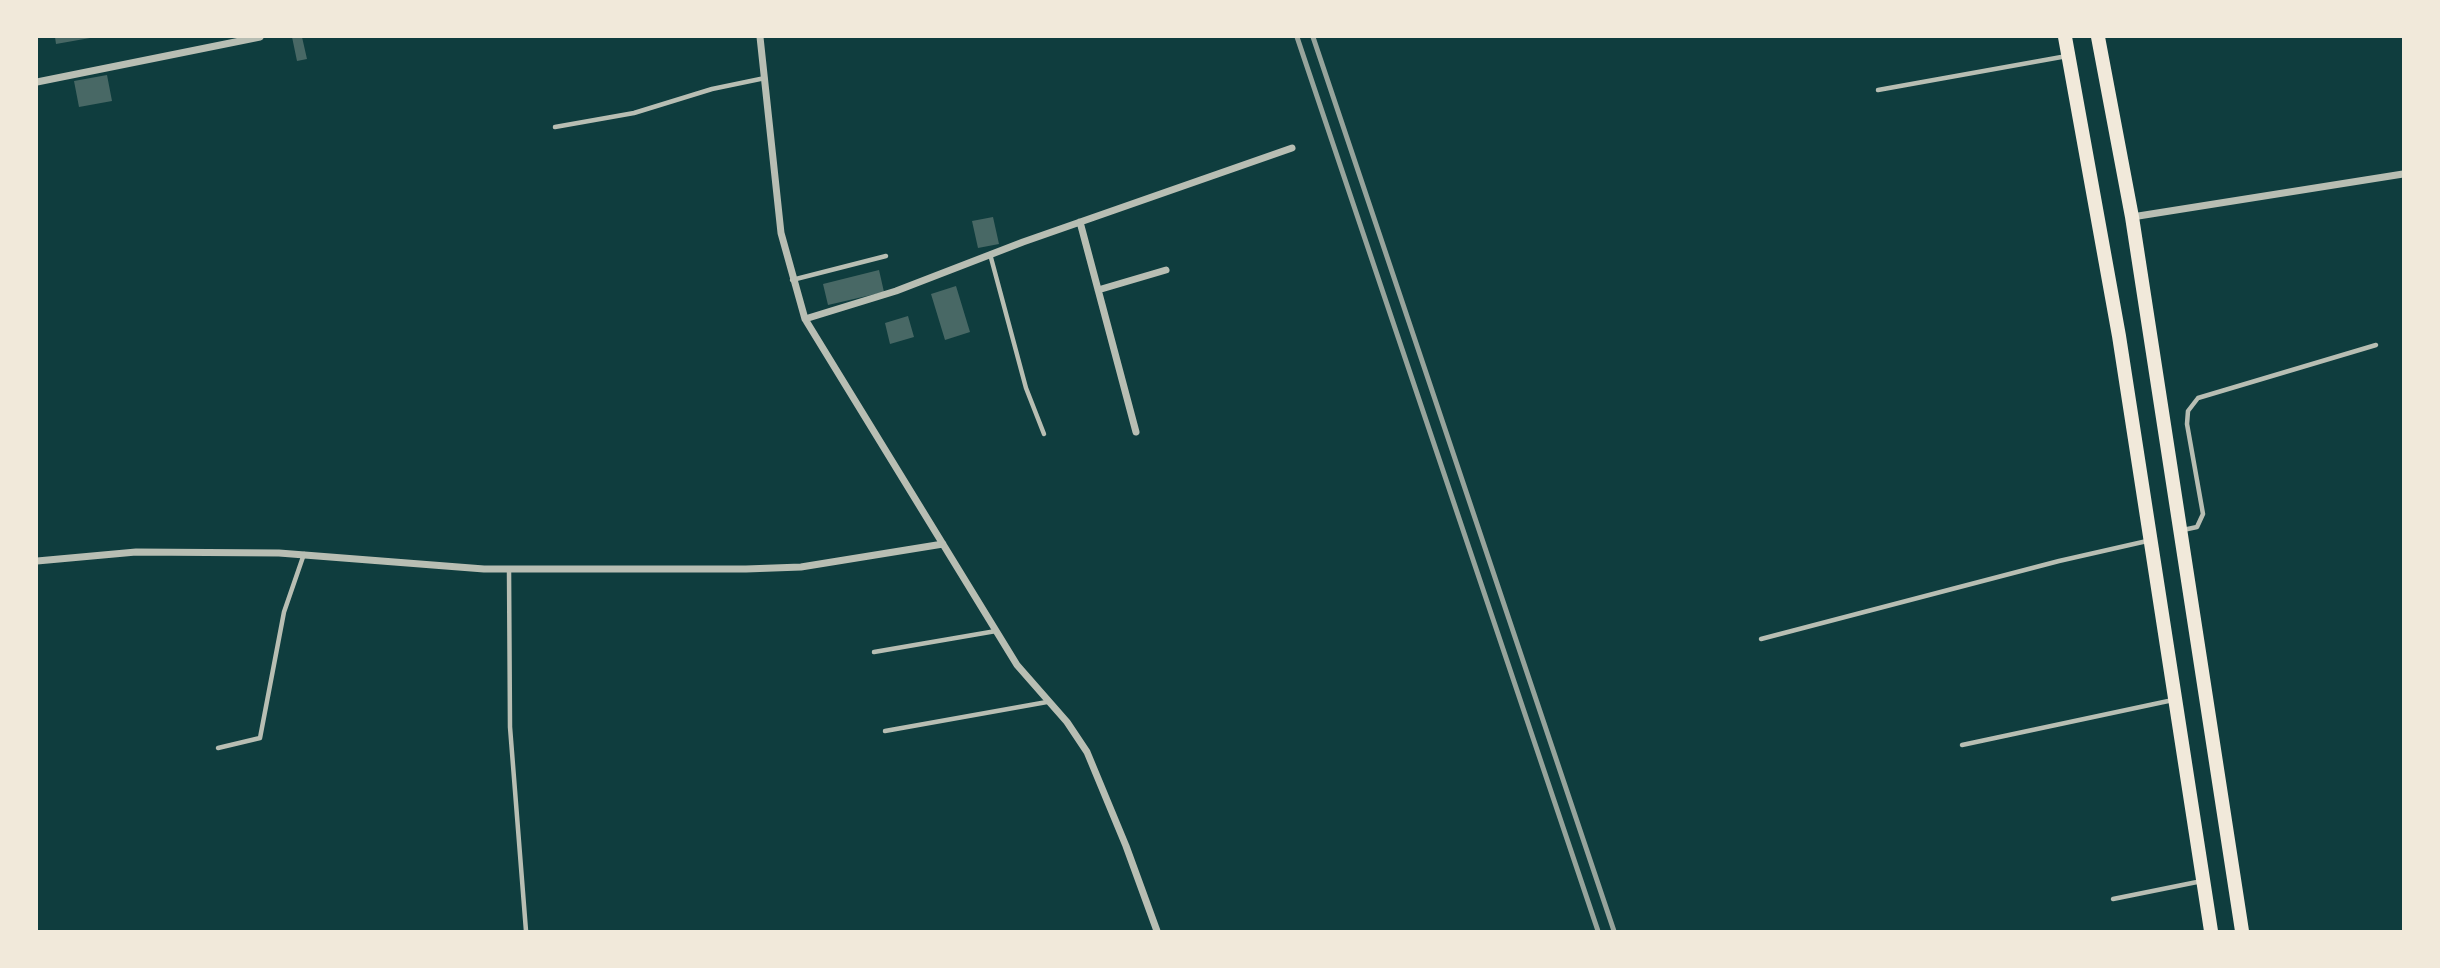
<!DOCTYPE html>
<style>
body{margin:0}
#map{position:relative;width:2440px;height:968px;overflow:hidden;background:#0f3d3e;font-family:Rubik,sans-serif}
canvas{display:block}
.frame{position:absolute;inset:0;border:38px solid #f1e9da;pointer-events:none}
</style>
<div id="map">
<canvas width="2440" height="968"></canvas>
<div class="frame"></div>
</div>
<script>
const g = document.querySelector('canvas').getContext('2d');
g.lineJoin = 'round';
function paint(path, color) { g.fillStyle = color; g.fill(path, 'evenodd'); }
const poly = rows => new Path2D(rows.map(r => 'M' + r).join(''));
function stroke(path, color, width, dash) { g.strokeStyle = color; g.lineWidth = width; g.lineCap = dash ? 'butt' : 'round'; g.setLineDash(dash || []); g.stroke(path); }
const building = poly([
 [55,37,90,37,90,38,56,44],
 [292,37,302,37,307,59,297,61],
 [107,75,112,101,79,107,74,81],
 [993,217,999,244,978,248,972,221],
 [879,270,884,292,828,305,823,284],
 [956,286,970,332,945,340,931,294],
 [908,316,914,337,890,344,885,323]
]);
const service = poly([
 [1878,90,2067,56],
 [555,127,634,113,712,89,765,78],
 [990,254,1026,388,1044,434],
 [792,280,886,256],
 [2183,530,2197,527,2203,514,2187,424,2188,411,2198,398,2376,345],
 [509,569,510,727,526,931],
 [1761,639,2059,561,2147,541],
 [874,652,996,631],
 [885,731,1047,702],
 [1962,745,2173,700],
 [218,748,260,738,284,612,304,554],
 [2113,899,2202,881]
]);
const minor = poly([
 [760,37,781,233,805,319,1017,665,1067,722,1087,752,1126,846,1157,931],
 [37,82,260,37],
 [2132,217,2403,174],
 [1080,222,1136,432],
 [1098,290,1166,270],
 [805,319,896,291,1023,242,1292,148],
 [37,561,136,552,279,553,484,569,746,569,801,567,943,544]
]);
const trunk = poly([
 [2065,37,2119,336,2211,931],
 [2098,37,2132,217,2242,931]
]);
const rail = poly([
 [1297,37,1598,931],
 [1313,37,1614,931]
]);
paint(building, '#486865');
stroke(service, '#b8beb3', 4.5);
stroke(minor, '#b8beb3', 7);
stroke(trunk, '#f1e9da', 14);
stroke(rail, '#97a49c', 5);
</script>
